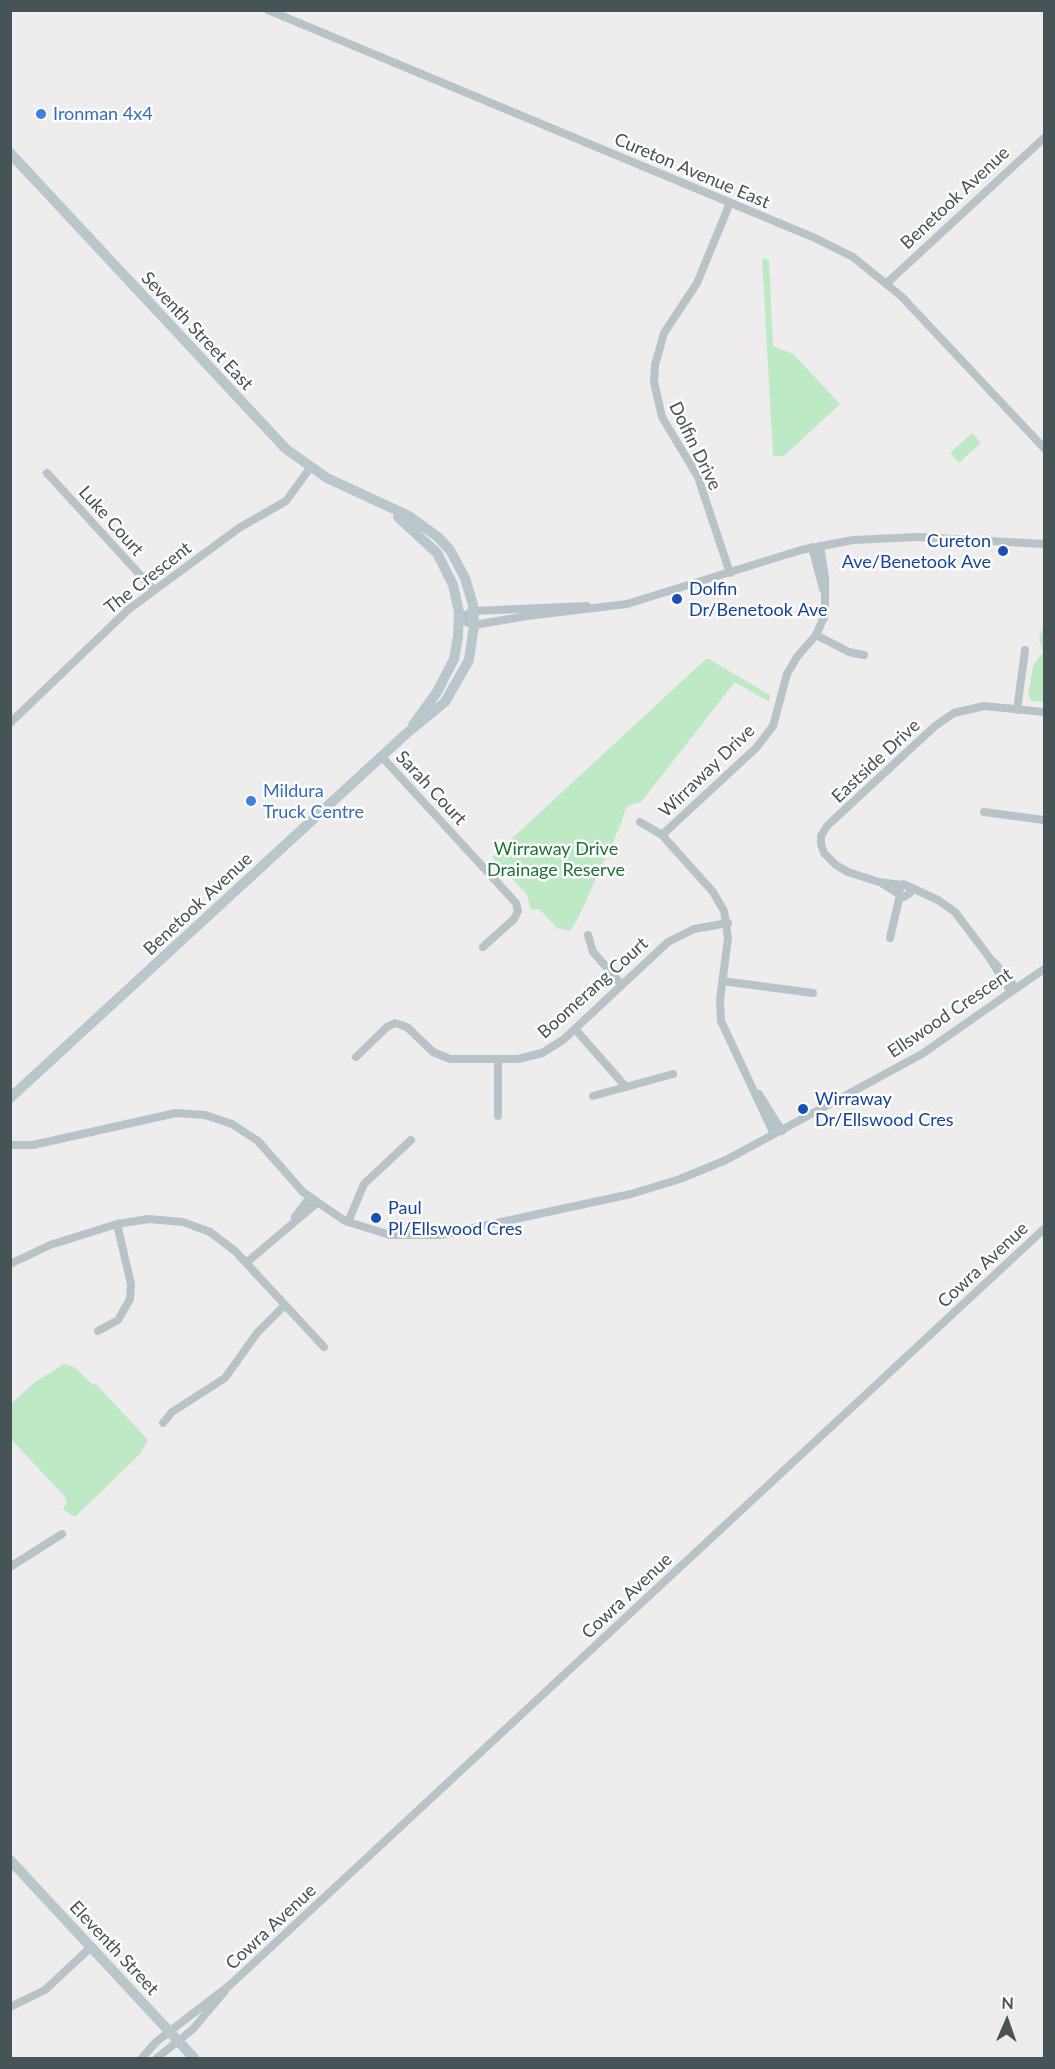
<!DOCTYPE html>
<style>
body{margin:0}
#map{position:relative;width:1055px;height:2069px;overflow:hidden;background:#eeecec;font-family:Lato,sans-serif}
canvas{display:block}
.frame{position:absolute;inset:0;border:12px solid #465357;pointer-events:none}
.north{position:absolute;left:977px;top:1991px;width:60px;height:60px;-webkit-text-stroke:4px #fff;paint-order:stroke;rotate:2deg;font-size:16px;font-weight:700;line-height:24px;text-align:center;color:#465357}
.north::after{content:'';display:block;margin:auto;width:21px;height:27px;background:#465357;clip-path:polygon(50% 0,100% 100%,50% 72%,0 100%)}
</style>
<div id="map">
<canvas width="1055" height="2069"></canvas>
<div class="frame"></div>
<div class="north">N</div>
</div>
<script>
const g = document.querySelector('canvas').getContext('2d');
g.lineJoin = 'round';
function paint(path, color) { g.fillStyle = color; g.fill(path, 'evenodd'); }
const poly = rows => new Path2D(rows.map(r => 'M' + r).join(''));
function stroke(path, color, width, dash) { g.strokeStyle = color; g.lineWidth = width; g.lineCap = dash ? 'butt' : 'round'; g.setLineDash(dash || []); g.stroke(path); }
function drawText(font, color, halo, rows, align = 'center') {
  g.font = font + ' Lato,sans-serif'; g.lineWidth = 5; g.setLineDash([]); g.textBaseline = 'middle'; g.strokeStyle = halo; g.fillStyle = color; for (const [text, x, y, turn = 0] of rows) {
    g.save(); g.translate(x, y); g.rotate((+turn || 0) * Math.PI / 180); g.textAlign = isNaN(turn) ? turn : align; if (halo) g.strokeText(text, 0, 0); g.fillText(text, 0, 0); g.restore();
  }
}
const green = poly([
 [762,258,769,260,773,346,793,354,840,404,784,456,773,456],
 [972,433,981,443,959,463,950,453],
 [1044,624,1044,702,1032,701,1028,696,1033,666,1043,652,1039,639],
 [707,658,770,695,769,702,735,682,641,802,629,805,625,810,621,824,578,918,570,931,557,928,539,909,531,910,527,895,492,857],
 [64,1364,74,1367,93,1385,96,1384,148,1440,141,1453,75,1517,63,1509,67,1502,64,1496,11,1439,11,1404,35,1382]
]);
const street = poly([
 [268,10,815,238,853,257,901,296,1044,448],
 [887,283,1044,138],
 [47,473,153,589],
 [812,547,823,589],
 [730,573,698,477,662,417,654,382,655,365,664,333,697,283,730,203],
 [459,619,474,625,527,616,627,604,801,550,853,540,918,537,1044,544],
 [459,619,473,611,587,606],
 [816,635,849,652,864,655],
 [1017,710,1025,650],
 [10,723,129,609,239,528,286,501,310,468],
 [382,757,516,903,518,911,514,919,483,947],
 [984,812,1044,820],
 [640,822,662,835,713,892,724,911,728,938,720,1000,721,1021,774,1134],
 [662,835,756,748,773,726,787,674,797,657,816,635,825,615,825,577,820,546],
 [883,884,904,897,910,893,910,887,903,884,898,892],
 [901,885,879,882,848,872,836,865,824,853,821,844,821,836,827,826,935,726,954,713,984,706,1044,712],
 [910,887,938,900,955,912,989,957,1011,992],
 [588,935,593,952,622,985],
 [890,938,900,895],
 [994,962,1016,988],
 [722,981,813,993],
 [575,1029,626,1087],
 [356,1057,387,1027,395,1023,407,1027,433,1052,450,1059,518,1059,542,1053,563,1040,668,942,694,929,728,923],
 [498,1059,498,1116],
 [759,1094,782,1131],
 [593,1096,673,1074],
 [10,1145,33,1145,176,1113,205,1115,232,1124,258,1141,303,1192,345,1221,390,1235,441,1235,631,1194,680,1179,726,1160,922,1054,1044,969],
 [295,1217,310,1197],
 [348,1222,364,1184,411,1140],
 [246,1263,317,1203],
 [10,1264,50,1245,117,1224,149,1219,183,1222,210,1232,235,1251,324,1347],
 [98,1331,118,1320,130,1299,131,1284,117,1224],
 [163,1423,172,1412,225,1378,257,1333,285,1305],
 [10,1567,62,1534],
 [10,2007,45,1990,91,1947],
 [142,2058,156,2042,230,1985,1044,1229],
 [157,2058,193,2029,225,1991]
]);
const secondary = poly([
 [10,153,286,449,327,478,409,516,438,537,450,550,465,578,473,605,474,625,469,660,445,702,407,733,10,1098],
 [398,517,437,553,453,585,459,612,458,637,454,659,437,692,413,725],
 [10,1860,194,2058]
]);
const markers = [
 [41,114,6,"#3f7fe0"],
 [1003,551,6,"#1a4fb4"],
 [677,599,6,"#1a4fb4"],
 [251,801,6,"#3f7fe0"],
 [803,1109,6,"#1a4fb4"],
 [376,1218,6,"#1a4fb4"]
];
const shopNames = [
 ["Ironman 4x4",53,114],
 ["Mildura",263,791],
 ["Truck Centre",263,812]
];
const streetNames = [
 ["Cureton Avenue East",692,171,23],
 ["Benetook Avenue",955,198,-43],
 ["Seventh Street East",197,331,47],
 ["Dolfin Drive",695,446,64],
 ["Luke Court",111,521,48],
 ["The Crescent",148,578,-38],
 ["Eastside Drive",876,761,-43],
 ["Wirraway Drive",707,771,-44],
 ["Sarah Court",431,788,47],
 ["Benetook Avenue",198,904,-43],
 ["Boomerang Court",593,988,-42],
 ["Ellswood Crescent",950,1013,-34],
 ["Cowra Avenue",983,1265,-43],
 ["Cowra Avenue",627,1596,-43],
 ["Cowra Avenue",271,1927,-43],
 ["Eleventh Street",114,1948,47]
];
const transitNames = [
 ["Cureton",991,541,"right"],
 ["Ave/Benetook Ave",991,562,"right"],
 ["Dolfin",689,589],
 ["Dr/Benetook Ave",689,610],
 ["Wirraway",815,1099],
 ["Dr/Ellswood Cres",815,1120],
 ["Paul",388,1208],
 ["Pl/Ellswood Cres",388,1229]
];
const parkNames = [
 ["Wirraway Drive",556,849],
 ["Drainage Reserve",556,870]
];
paint(green, '#bee9c5');
stroke(street, '#b8c3c7', 8);
stroke(secondary, '#b9c6cc', 10);
for (const [x, y, r, color] of markers) { const dot = new Path2D(); dot.arc(x, y, r, 0, 2 * Math.PI); g.fillStyle = color; g.fill(dot); stroke(dot, '#fff', 2); }
drawText('18px', '#366cbe', '#fff', shopNames, 'left');
drawText('18px', '#465357', '#fff', streetNames);
drawText('18px', '#164399', '#fff', transitNames, 'left');
drawText('18px', '#1f7036', '#fff', parkNames);
</script>
